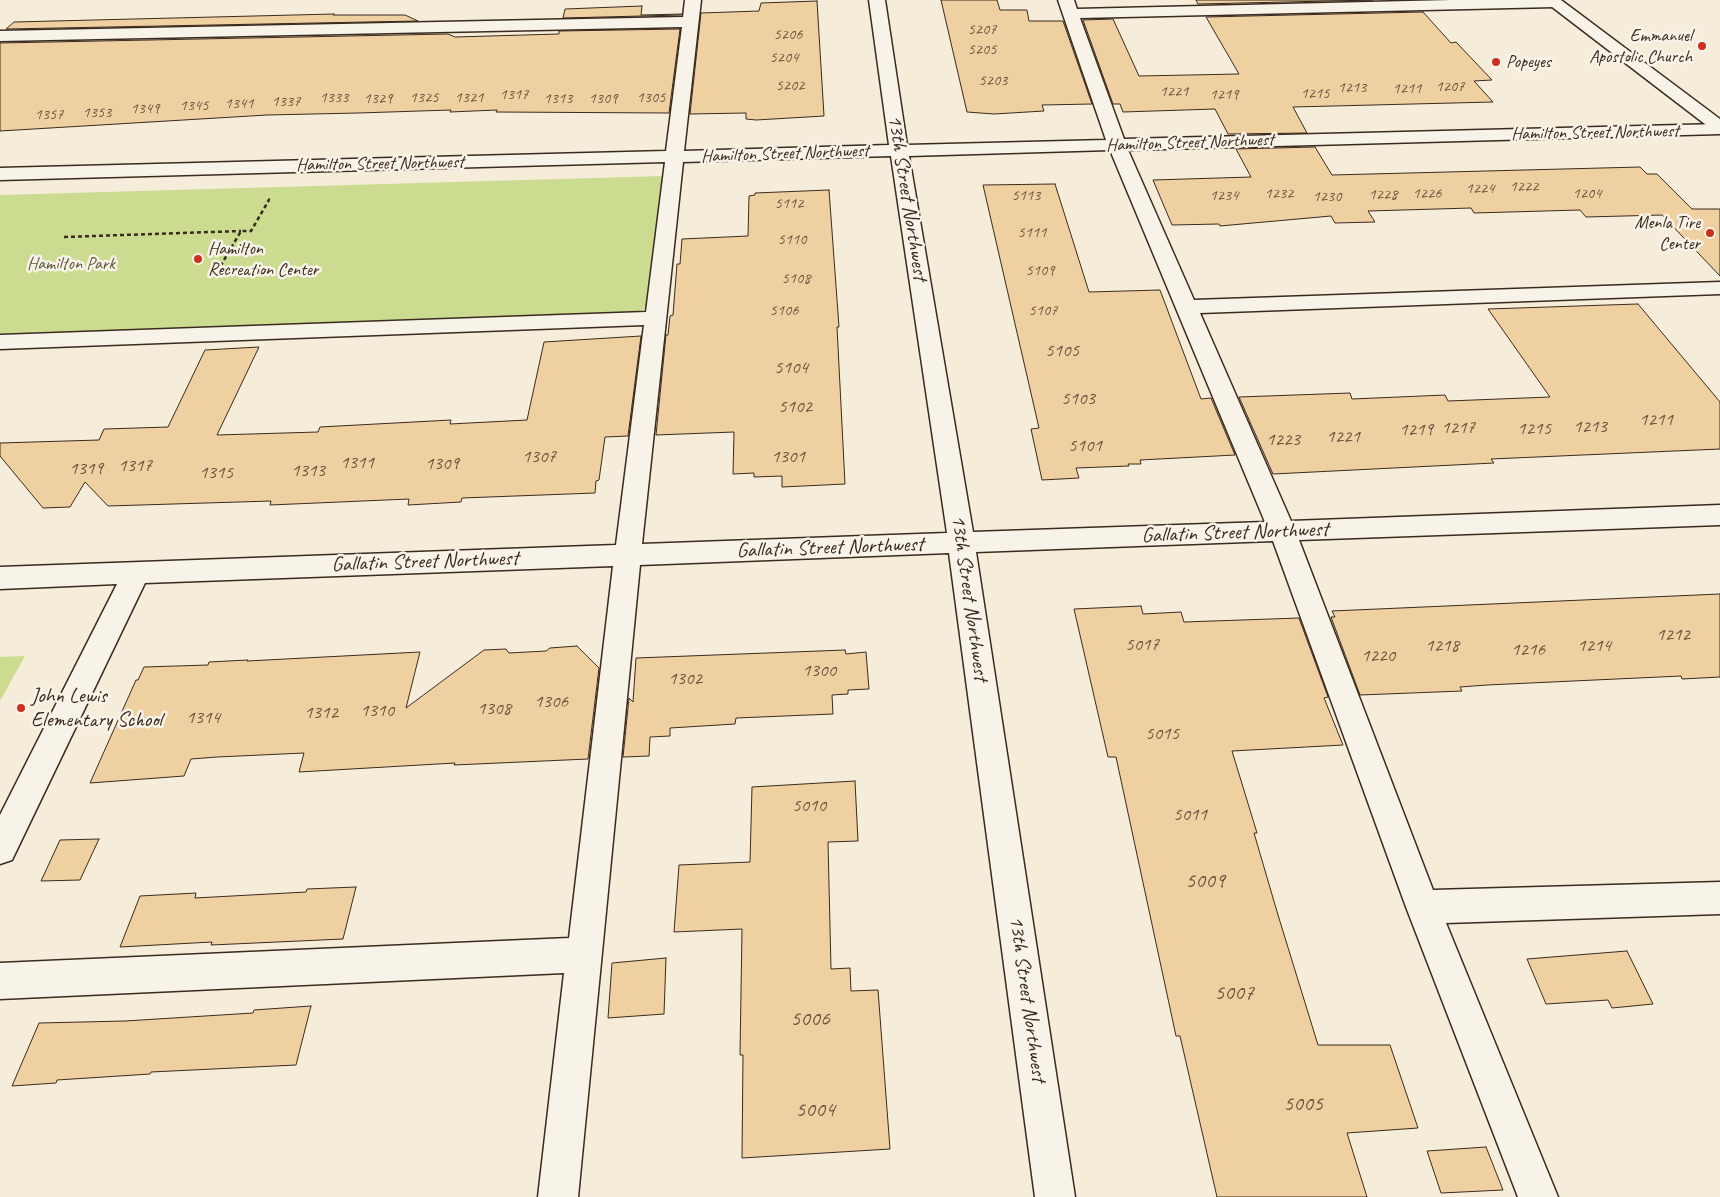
<!DOCTYPE html>
<style>
body{margin:0}
canvas{display:block;background:#f5ecda}
</style>
<canvas width="1720" height="1197"></canvas>
<script>
const g = document.querySelector('canvas').getContext('2d');
g.lineJoin = 'round';
function paint(path, color) { g.fillStyle = color; g.fill(path, 'evenodd'); }
const poly = rows => new Path2D(rows.map(r => 'M' + r).join(''));
function stroke(path, color, width, dash) { g.strokeStyle = color; g.lineWidth = width; g.lineCap = dash ? 'butt' : 'round'; g.setLineDash(dash || []); g.stroke(path); }
function drawText(font, color, halo, rows, align = 'center') {
  g.font = font + ' Caveat,sans-serif'; g.lineWidth = 5; g.setLineDash([]); g.textBaseline = 'middle'; g.strokeStyle = halo; g.fillStyle = color; for (const [text, x, y, turn = 0] of rows) {
    g.save(); g.translate(x, y); g.rotate((+turn || 0) * Math.PI / 180); g.textAlign = isNaN(turn) ? turn : align; if (halo) g.strokeText(text, 0, 0); g.fillText(text, 0, 0); g.restore();
  }
}
const green = poly([
 [664,176,653,305,632,315,0,337,0,195],
 [25,656,0,701,0,657]
]);
const building = poly([
 [941,0,997,0,1000,10,1027,10,1029,21,1063,21,1092,104,1042,105,1044,111,994,114,967,112,941,0],
 [1196,0,1373,0,1198,4,1196,0],
 [817,1,824,116,756,120,746,119,746,113,690,114,701,13,759,11,761,3,817,1],
 [642,6,641,15,682,14,681,15,563,18,565,9,642,6],
 [1423,12,1451,43,1456,42,1492,80,1474,81,1493,102,1293,107,1307,133,1228,134,1215,109,1123,112,1120,104,1113,104,1083,20,1113,19,1139,76,1239,74,1206,17,1423,12],
 [334,14,333,15,405,15,418,21,6,29,14,22,334,14],
 [680,29,669,113,496,112,497,110,450,112,451,110,358,113,267,115,0,131,0,43,448,34,455,37,559,34,559,31,680,29],
 [1315,147,1332,175,1640,167,1647,174,1657,174,1692,209,1720,209,1720,276,1662,215,1586,217,1580,210,1474,213,1471,208,1368,211,1375,222,1335,223,1331,216,1220,226,1219,224,1172,225,1153,180,1251,177,1236,149,1315,147],
 [1055,184,1089,292,1160,290,1201,399,1211,398,1235,455,1140,460,1141,464,1128,464,1129,466,1076,468,1079,478,1042,480,1031,429,1039,428,983,185,1055,184],
 [829,190,839,327,837,327,845,484,782,487,782,476,754,477,754,473,733,474,734,432,656,435,666,335,668,335,670,316,673,315,677,264,680,264,682,239,748,236,749,196,755,195,755,193,829,190],
 [1638,304,1720,402,1720,449,1491,459,1494,463,1273,474,1239,397,1350,393,1352,399,1445,395,1448,401,1550,397,1488,309,1638,304],
 [641,336,628,436,605,437,599,480,596,481,595,493,462,498,461,502,408,505,409,499,270,505,271,501,108,506,85,482,70,507,43,508,0,456,0,443,99,440,104,429,168,427,205,350,259,347,217,435,318,432,320,427,451,420,450,424,527,420,544,342,641,336],
 [1720,594,1720,677,1682,679,1681,676,1487,685,1460,687,1462,691,1360,695,1331,617,1335,617,1332,611,1720,594],
 [1141,606,1143,614,1181,612,1184,622,1299,618,1328,697,1324,698,1343,745,1232,751,1257,833,1254,833,1278,915,1318,1045,1390,1045,1418,1128,1347,1133,1367,1197,1217,1197,1180,1036,1176,1036,1116,757,1108,757,1074,609,1141,606],
 [577,646,599,668,588,759,454,765,455,763,299,772,304,753,217,757,191,759,184,776,90,783,136,680,138,680,144,667,208,665,209,662,248,660,247,661,420,652,406,708,484,650,506,649,509,653,546,651,550,648,577,646],
 [845,650,846,654,866,652,869,689,848,690,848,694,832,695,833,714,736,718,735,724,670,728,670,736,650,737,649,756,623,757,629,698,633,702,636,658,845,650],
 [855,781,858,841,828,842,831,969,850,968,851,991,878,990,890,1149,742,1158,743,1055,740,1055,742,929,674,932,679,865,750,862,752,787,855,781],
 [99,839,80,880,41,881,60,840,99,839],
 [356,887,343,939,211,945,212,942,120,947,140,896,196,893,195,898,306,892,307,889,356,887],
 [1627,951,1653,1004,1612,1008,1608,1000,1546,1004,1527,959,1627,951],
 [666,958,664,1014,608,1018,612,963,666,958],
 [311,1006,296,1065,151,1072,150,1074,57,1080,56,1083,12,1086,39,1023,125,1021,253,1013,254,1010,311,1006],
 [1486,1147,1503,1190,1441,1193,1427,1151,1486,1147]
]);
const pathFar1 = poly([
 [268,201,270,198]
]);
const path = poly([
 [64,237,241,231],
 [217,272,241,231,251,231,269,200]
]);
const minor = poly([
 [685,0,701,0,684,151,889,145,869,0,885,0,907,145,1106,140,1058,0,1074,0,1077,9,1451,0,1560,0,1562,2,1559,5,1554,7,1080,18,1124,139,1720,124,1720,134,1128,150,1194,300,1720,282,1720,294,1200,313,1291,521,1720,505,1720,525,1299,540,1433,890,1720,882,1720,914,1446,923,1558,1197,1518,1197,1406,907,1273,541,976,552,1075,1197,1035,1197,949,553,640,565,578,1197,538,1197,564,973,0,999,0,963,569,938,613,566,145,583,12,860,0,864,0,815,117,584,0,589,0,567,616,545,644,325,0,349,0,335,646,312,665,162,0,180,0,168,666,151,682,27,0,41,0,31,683,17,685,0],
 [1110,150,1265,522,973,532,909,156,1110,150],
 [891,156,947,533,642,544,683,162,891,156]
]);
const highway = poly([
 [1543,0,1561,0,1720,119,1720,132,1714,131,1543,0]
]);
const markers = [
 [1702,46,5,"#c8321e"],
 [1496,62,5,"#c8321e"],
 [1710,233,5,"#c8321e"],
 [198,259,5,"#c8321e"],
 [21,708,5,"#c8321e"]
];
const farNumbernames = [
 ["5207",982,30],
 ["5206",788,35],
 ["5205",982,50],
 ["5204",784,58],
 ["5203",993,81],
 ["5202",790,86],
 ["1207",1450,87],
 ["1213",1352,88],
 ["1211",1407,89],
 ["1221",1174,92],
 ["1215",1315,94],
 ["1317",514,95],
 ["1219",1224,95],
 ["1333",334,98],
 ["1325",424,98],
 ["1321",469,98],
 ["1305",651,98],
 ["1329",378,99],
 ["1313",558,99],
 ["1309",603,99],
 ["1337",286,102],
 ["1341",239,104],
 ["1345",194,106],
 ["1349",145,109],
 ["1353",97,113],
 ["1357",49,115],
 ["1222",1524,187],
 ["1224",1480,189],
 ["1232",1279,194],
 ["1226",1427,194],
 ["1204",1587,194],
 ["1228",1383,195],
 ["5113",1026,196],
 ["1234",1224,196],
 ["1230",1327,197],
 ["5112",789,204],
 ["5111",1032,233],
 ["5110",792,240],
 ["5109",1040,271],
 ["5108",796,279],
 ["5106",784,311],
 ["5107",1043,311]
];
const farPoinames = [
 ["Emmanuel",1692,36],
 ["Apostolic Church",1692,57],
 ["Popeyes",1506,62,"left"],
 ["Menla Tire",1700,223],
 ["Center",1700,244],
 ["Hamilton",208,249,"left"],
 ["Recreation Center",208,270,"left"]
];
const farStreetnames = [
 ["Hamilton Street Northwest",1595,133,-1],
 ["Hamilton Street Northwest",1190,143,-2],
 ["Hamilton Street Northwest",785,154,-2],
 ["Hamilton Street Northwest",380,164,-1]
];
const farParknames = [
 ["Hamilton Park",71,264]
];
const numberNames = [
 ["5105",1062,351],
 ["5104",791,368],
 ["5103",1078,399],
 ["5102",795,407],
 ["1211",1656,420],
 ["1213",1590,427],
 ["1217",1458,428],
 ["1215",1534,429],
 ["1219",1416,430],
 ["1221",1343,437],
 ["1223",1283,440],
 ["5101",1085,446],
 ["1307",539,457],
 ["1301",788,457],
 ["1311",357,463],
 ["1309",442,464],
 ["1317",135,466],
 ["1319",86,469],
 ["1313",308,471],
 ["1315",216,473],
 ["1212",1673,635],
 ["5017",1142,645],
 ["1218",1442,646],
 ["1214",1594,646],
 ["1216",1528,650],
 ["1220",1378,656],
 ["1300",819,671],
 ["1302",685,679],
 ["1306",551,702],
 ["1308",494,709],
 ["1310",377,711],
 ["1312",321,713],
 ["1314",203,718],
 ["5015",1162,734],
 ["5010",809,806],
 ["5011",1190,815]
];
const streetNames = [
 ["13th Street Northwest",907,198,81],
 ["Gallatin Street Northwest",1235,533,-2],
 ["Gallatin Street Northwest",830,548,-2],
 ["Gallatin Street Northwest",425,562,-2],
 ["13th Street Northwest",969,598,82],
 ["13th Street Northwest",1027,999,82]
];
const poiNames = [
 ["John Lewis",31,696],
 ["Elementary School",31,720]
];
const nearNumbernames = [
 ["5009",1205,881],
 ["5007",1234,993],
 ["5006",810,1019],
 ["5005",1303,1104],
 ["5004",815,1110]
];
paint(green, '#cbdc91');
paint(building, '#efd0a1');
stroke(building, '#3b2a1e', 1);
stroke(minor, '#3b2a1e', 3);
stroke(highway, '#3b2a1e', 3);
stroke(pathFar1, '#3b2a1e', 2, [3, 2.5]);
stroke(path, '#3b2a1e', 2.5, [4, 3]);
paint(minor, '#f7f3e8');
paint(highway, '#f7f3e8');
for (const [x, y, r, color] of markers) { const dot = new Path2D(); dot.arc(x, y, r, 0, 2 * Math.PI); g.fillStyle = color; g.fill(dot); stroke(dot, '#f7f3e8', 2); }
drawText('16px', '#68543f', null, farNumbernames);
drawText('18px', '#3b2a1e', '#f7f3e8', farPoinames, 'right');
drawText('18px', '#3b2a1e', '#f7f3e8', farStreetnames);
drawText('18px', '#5f563b', '#f7f3e8', farParknames);
drawText('19px', '#68543f', null, numberNames);
drawText('21px', '#3b2a1e', '#f7f3e8', streetNames);
drawText('21px', '#3b2a1e', '#f7f3e8', poiNames, 'left');
drawText('22px', '#68543f', null, nearNumbernames);
</script>
